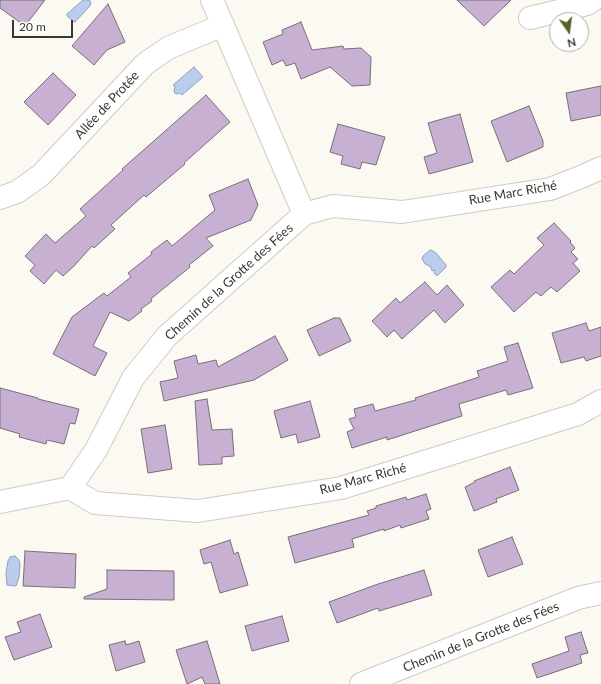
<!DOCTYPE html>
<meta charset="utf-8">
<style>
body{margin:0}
#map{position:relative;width:601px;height:684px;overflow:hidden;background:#fbf9f1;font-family:Lato,sans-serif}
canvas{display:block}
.north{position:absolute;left:549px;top:12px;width:40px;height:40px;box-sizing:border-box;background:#fff;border:1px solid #afafad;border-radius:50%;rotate:166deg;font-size:11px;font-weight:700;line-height:16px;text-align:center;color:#373733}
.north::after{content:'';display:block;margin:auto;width:14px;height:18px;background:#5c5e2b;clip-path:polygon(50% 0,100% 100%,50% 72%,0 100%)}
.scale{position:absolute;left:12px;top:20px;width:61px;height:18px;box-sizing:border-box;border:2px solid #373733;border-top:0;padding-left:5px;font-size:12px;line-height:14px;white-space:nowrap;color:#373733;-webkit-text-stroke:3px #fff;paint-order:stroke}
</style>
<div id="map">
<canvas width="601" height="684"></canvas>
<div class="north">N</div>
<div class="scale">20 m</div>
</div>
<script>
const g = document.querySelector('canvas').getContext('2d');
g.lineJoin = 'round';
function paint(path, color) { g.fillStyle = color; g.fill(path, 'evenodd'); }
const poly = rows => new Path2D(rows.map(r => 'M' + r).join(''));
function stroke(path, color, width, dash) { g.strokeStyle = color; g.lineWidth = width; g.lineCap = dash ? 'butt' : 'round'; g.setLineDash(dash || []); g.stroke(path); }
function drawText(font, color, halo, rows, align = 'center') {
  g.font = font + ' Lato,sans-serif'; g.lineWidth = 3.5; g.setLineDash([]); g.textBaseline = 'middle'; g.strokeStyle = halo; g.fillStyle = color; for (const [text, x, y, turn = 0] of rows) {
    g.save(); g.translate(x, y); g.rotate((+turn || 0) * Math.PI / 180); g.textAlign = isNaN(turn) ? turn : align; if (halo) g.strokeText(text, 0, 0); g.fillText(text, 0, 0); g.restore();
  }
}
const water = poly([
 [83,0,89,0,91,2,90,6,75,22,74,22,67,16,67,14,83,0],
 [194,67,203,77,182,95,180,93,176,94,174,92,175,86,173,85,194,67],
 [430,250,433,251,437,254,446,265,446,267,437,276,434,273,435,270,432,271,431,267,425,264,422,259,423,256,430,250],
 [15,556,19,560,20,565,19,577,16,586,7,585,6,573,8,561,10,557,15,556]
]);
const building = poly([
 [0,0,45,0,25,26,0,8,0,0],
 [457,0,511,0,484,26,457,0],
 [108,4,125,42,107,50,94,65,72,46,108,4],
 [301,22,312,50,343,46,344,49,361,48,371,57,370,85,352,86,330,67,301,79,295,63,286,66,283,60,272,65,263,42,283,34,282,30,301,22],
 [53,73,76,95,48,125,24,102,53,73],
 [601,86,601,115,571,121,566,93,601,86],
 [206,95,230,122,184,163,185,164,146,197,144,195,111,225,115,229,94,248,92,246,74,266,63,276,56,270,44,284,30,271,35,265,25,256,46,234,55,243,86,216,80,209,123,170,122,169,206,95],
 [529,106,543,141,543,147,507,162,491,121,529,106],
 [460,114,473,162,429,174,424,157,437,153,428,123,460,114],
 [338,124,385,137,376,165,362,162,360,169,341,164,343,156,330,152,338,124],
 [248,179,258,205,251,220,206,238,213,246,189,265,190,267,158,293,151,299,152,301,141,309,142,311,129,321,110,312,93,346,107,353,95,376,53,354,72,317,104,293,107,296,131,277,128,273,152,254,151,252,167,240,172,246,215,210,209,195,248,179],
 [554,223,571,241,570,242,575,248,571,252,578,259,573,263,580,271,557,292,551,287,541,296,536,292,514,312,491,287,510,270,514,274,544,245,537,238,554,223],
 [425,282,437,295,447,285,464,305,445,323,434,310,402,339,394,330,387,337,372,321,396,298,400,303,425,282],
 [334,318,340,318,351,341,319,356,307,330,334,318],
 [586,323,589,331,601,327,601,356,586,361,584,357,561,363,552,333,586,323],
 [275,336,288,360,254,380,164,401,160,382,178,378,174,361,196,355,198,364,216,360,218,367,275,336],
 [518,343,533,388,508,395,506,390,459,404,462,416,387,440,387,437,352,448,347,432,354,429,349,419,356,417,354,409,373,404,375,411,416,400,415,398,479,377,477,371,508,361,504,347,518,343],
 [0,388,38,398,38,399,79,409,75,424,70,423,64,444,47,440,46,444,19,437,20,434,0,428,0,388],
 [207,399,212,430,232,429,234,456,222,457,222,464,199,465,195,401,207,399],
 [310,401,320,437,298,443,296,434,281,438,274,411,310,401],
 [165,425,172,469,148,473,141,429,165,425],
 [510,467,519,490,496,499,497,502,474,511,465,487,475,482,474,481,510,467],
 [426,494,431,509,426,511,429,519,401,528,400,525,384,531,384,529,352,539,354,547,295,563,288,537,369,515,367,511,376,508,376,506,406,497,407,500,426,494],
 [512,537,523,564,488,577,478,550,512,537],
 [230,540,234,554,238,552,248,585,220,593,211,562,204,564,200,550,230,540],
 [25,551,76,554,75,588,23,586,25,551],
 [107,570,174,571,174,600,84,599,84,597,107,589,107,570],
 [424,570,432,595,379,611,378,608,337,623,329,602,378,584,424,570],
 [40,614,52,647,14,660,5,637,21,632,17,622,40,614],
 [282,616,289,641,252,651,245,626,282,616],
 [581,632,588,653,580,655,582,663,537,678,532,664,569,651,565,637,581,632],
 [125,641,126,645,139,641,145,662,116,671,109,645,125,641],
 [207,641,220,684,205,684,202,677,187,684,176,650,207,641]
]);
const minor = poly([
 [530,18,587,4,593,0],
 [0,198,17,192,41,175,145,64,168,48,223,25],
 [304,214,333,206,402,212,550,189,581,177,601,168],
 [70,488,95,503,198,511,341,488,578,414,601,401],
 [0,502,70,488,96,450,133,378,167,336,304,214,212,0],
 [361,684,578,598,601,593]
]);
const streetNames = [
 ["Allée de Protée",107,105,-47],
 ["Rue Marc Riché",513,193,-10],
 ["Chemin de la Grotte des Fées",229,282,-42],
 ["Rue Marc Riché",363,479,-15],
 ["Chemin de la Grotte des Fées",481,637,-22]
];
paint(water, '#bbcdef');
stroke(water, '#93a0b7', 1);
paint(building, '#c7b0d1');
stroke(building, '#767178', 1);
stroke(minor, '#cdccc4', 24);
stroke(minor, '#fff', 22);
drawText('13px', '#373733', '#fff', streetNames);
</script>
